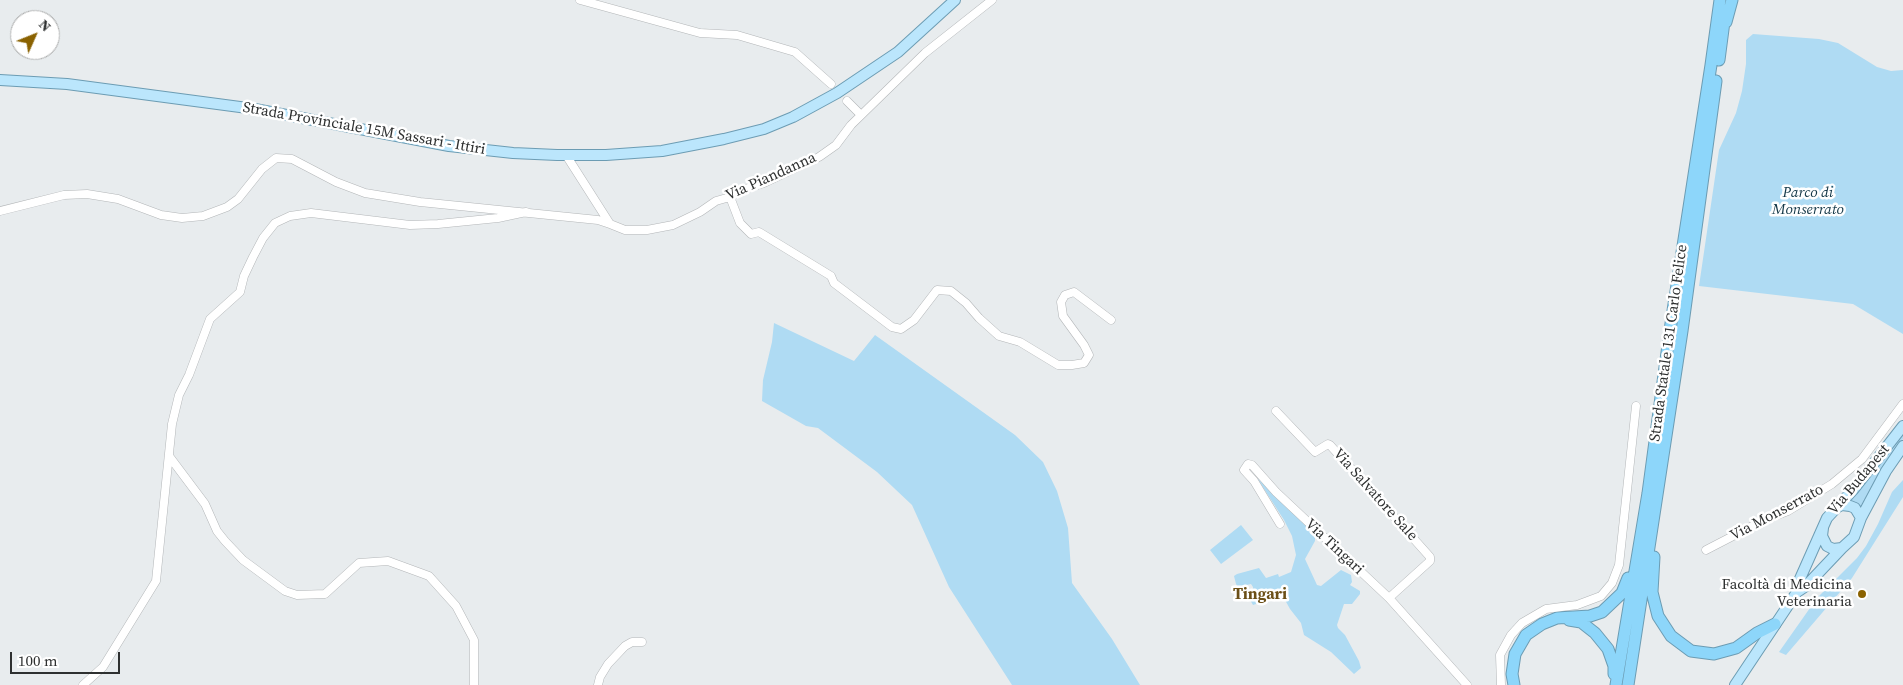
<!DOCTYPE html>
<meta charset="utf-8">
<style>
body{margin:0}
#map{position:relative;width:1903px;height:685px;overflow:hidden;background:#e8ecee;font-family:"Source Serif 4",serif}
canvas{display:block}
.north{position:absolute;left:10px;top:10px;width:50px;height:50px;box-sizing:border-box;background:#fff;border:1px solid #abacac;border-radius:50%;rotate:46deg;font-size:14px;font-weight:700;line-height:20px;text-align:center;color:#2e3030}
.north::after{content:'';display:block;margin:auto;width:18px;height:22px;background:#8a6201;clip-path:polygon(50% 0,100% 100%,50% 72%,0 100%)}
.scale{position:absolute;left:10px;top:652px;width:110px;height:22px;box-sizing:border-box;border:2px solid #2e3030;border-top:0;padding-left:6px;font-size:15px;line-height:18px;white-space:nowrap;color:#2e3030;-webkit-text-stroke:4px #fff;paint-order:stroke}
</style>
<div id="map">
<canvas width="1903" height="685"></canvas>
<div class="north">N</div>
<div class="scale">100 m</div>
</div>
<script>
const g = document.querySelector('canvas').getContext('2d');
g.lineJoin = 'round';
function paint(path, color) { g.fillStyle = color; g.fill(path, 'evenodd'); }
const poly = rows => new Path2D(rows.map(r => 'M' + r).join(''));
function stroke(path, color, width, dash) { g.strokeStyle = color; g.lineWidth = width; g.lineCap = dash ? 'butt' : 'round'; g.setLineDash(dash || []); g.stroke(path); }
function drawText(font, color, halo, rows, align = 'center') {
  g.font = font + ' "Source Serif 4",serif'; g.lineWidth = 5; g.setLineDash([]); g.textBaseline = 'middle'; g.strokeStyle = halo; g.fillStyle = color; for (const [text, x, y, turn = 0] of rows) {
    g.save(); g.translate(x, y); g.rotate((+turn || 0) * Math.PI / 180); g.textAlign = isNaN(turn) ? turn : align; if (halo) g.strokeText(text, 0, 0); g.fillText(text, 0, 0); g.restore();
  }
}
const green = poly([
 [1753,34,1819,39,1838,43,1877,67,1891,71,1903,70,1903,334,1853,304,1699,286,1719,150,1736,113,1742,91,1746,64,1746,40],
 [774,323,854,361,875,335,1015,435,1043,462,1057,491,1068,528,1072,583,1112,639,1140,685,1012,685,949,587,912,505,877,472,818,428,806,426,762,401,763,380,772,342],
 [1903,434,1903,439,1885,465,1860,510,1848,502],
 [1257,478,1315,531,1315,541,1305,559,1317,585,1321,586,1341,570,1351,575,1352,582,1350,585,1360,591,1360,594,1352,604,1344,604,1337,625,1338,628,1345,635,1359,661,1361,668,1354,674,1331,652,1304,635,1301,623,1290,609,1280,591,1275,590,1271,591,1262,602,1253,605,1249,598,1253,591,1253,587,1251,584,1238,587,1236,584,1234,576,1237,574,1259,568,1266,578,1278,574,1279,577,1291,572,1296,555,1292,536,1284,520],
 [1903,480,1903,497,1852,578,1786,655,1779,652,1817,598,1857,558,1866,546,1878,524,1892,492],
 [1241,525,1253,540,1221,564,1210,550]
]);
const minor = poly([
 [580,0,700,33,737,35,795,52,831,84],
 [847,101,861,115],
 [566,155,610,224,625,230,647,230,673,225,700,212,716,201,730,197,745,189,764,183,819,157,836,145,851,125,925,53,992,0],
 [730,197,740,223,751,234,759,232,831,276,834,283,892,327,901,329,914,320,937,290,951,291,966,303,979,318,999,336,1020,342,1058,365,1072,365,1084,363,1089,355,1084,345,1063,316,1061,302,1065,295,1074,292,1111,320],
 [0,211,64,195,87,194,118,199,161,215,182,218,203,216,227,207,238,199,262,169,276,158,292,159,336,182,365,193,420,202,598,220,610,224],
 [1276,411,1315,452,1328,444,1330,445,1430,557,1430,561,1389,598],
 [169,456,205,504,217,531,225,541,243,560,285,591,297,595,325,594,359,563,388,561,429,576,456,606,474,640,474,685],
 [1280,524,1254,481,1244,470,1248,464,1252,465,1276,492,1389,598,1467,685],
 [1706,550,1764,520,1788,511,1832,484,1862,459,1903,404],
 [83,685,103,667,156,581,172,424,179,395,189,375,210,319,240,292,244,276,253,257,263,238,275,223,290,216,311,213,410,225,438,224,498,218,526,212],
 [598,685,600,677,608,664,625,646,632,642,642,642],
 [1501,685,1500,655,1511,635,1522,623,1546,609,1577,605,1601,596,1612,583,1619,565,1636,406]
]);
const major = poly([
 [0,80,67,84,255,109,449,146,513,153,557,155,606,155,662,151,724,139,764,129,793,117,837,93,898,52,955,0],
 [1836,508,1842,505,1850,506,1855,508,1861,518],
 [1823,528,1822,536,1827,546,1833,549,1842,548],
 [1797,592,1806,586,1842,548,1854,537,1861,518,1886,471,1903,446],
 [1735,685,1797,592,1799,581,1827,518,1853,490,1903,426]
]);
const highway = poly([
 [1726,22,1732,0],
 [1719,60,1725,14],
 [1654,557,1652,592,1658,616,1671,636,1691,651,1714,654,1736,648,1757,633,1775,624],
 [1569,620,1581,622,1595,633,1608,649,1614,666,1614,674],
 [1514,685,1512,674,1515,654,1526,635,1542,624,1557,618,1590,616,1602,612,1622,593,1628,578],
 [1616,685,1648,493,1670,330,1711,65,1720,0],
 [1628,685,1682,331,1716,81]
]);
const markers = [
 [1862,594,5,"#8a6201"]
];
const streetNames = [
 ["Strada Provinciale 15M Sassari - Ittiri",364,129,10],
 ["Via Piandanna",771,177,-24],
 ["Strada Statale 131 Carlo Felice",1669,343,-82],
 ["Via Budapest",1859,480,-50],
 ["Via Salvatore Sale",1375,495,48],
 ["Via Monserrato",1777,513,-28],
 ["Via Tingari",1334,547,43]
];
const parkNames = [
 ["Parco di",1808,193],
 ["Monserrato",1808,210]
];
const poiNames = [
 ["Facoltà di Medicina",1852,585],
 ["Veterinaria",1852,602]
];
const neighbourhoodNames = [
 ["Tingari",1260,595]
];
paint(green, '#afdbf3');
stroke(minor, '#b3b6b8', 9);
stroke(major, '#6c9cb3', 12);
stroke(highway, '#6c9cb3', 13);
stroke(minor, '#fff', 8);
stroke(major, '#bbe6fc', 10);
stroke(highway, '#8dd6fa', 11);
for (const [x, y, r, color] of markers) { const dot = new Path2D(); dot.arc(x, y, r, 0, 2 * Math.PI); g.fillStyle = color; g.fill(dot); stroke(dot, '#fff', 2); }
drawText('15px', '#2e3030', '#fff', streetNames);
drawText('italic 15px', '#143848', '#fff', parkNames);
drawText('15px', '#2e3030', '#fff', poiNames, 'right');
drawText('bold 16px', '#6b4f17', '#fff', neighbourhoodNames);
</script>
